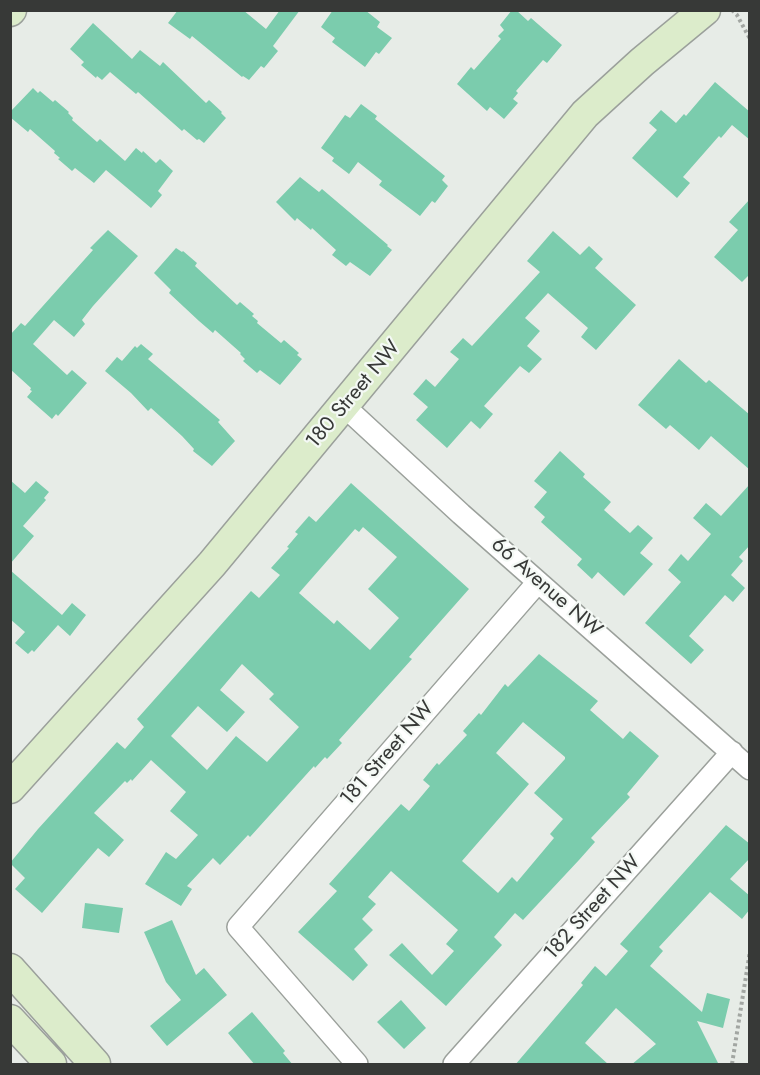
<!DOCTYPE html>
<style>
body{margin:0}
#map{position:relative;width:760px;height:1075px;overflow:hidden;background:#e7ece7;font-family:Jost,sans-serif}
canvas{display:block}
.frame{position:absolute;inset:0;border:12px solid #373937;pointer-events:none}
</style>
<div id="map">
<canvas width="760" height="1075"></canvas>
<div class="frame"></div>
</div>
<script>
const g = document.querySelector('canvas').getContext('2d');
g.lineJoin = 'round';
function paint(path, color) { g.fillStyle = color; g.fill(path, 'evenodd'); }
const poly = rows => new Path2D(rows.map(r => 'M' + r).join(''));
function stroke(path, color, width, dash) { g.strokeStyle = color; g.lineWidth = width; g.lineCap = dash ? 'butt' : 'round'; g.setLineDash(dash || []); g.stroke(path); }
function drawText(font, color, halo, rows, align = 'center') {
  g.font = font + ' Jost,sans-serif'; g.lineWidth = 4.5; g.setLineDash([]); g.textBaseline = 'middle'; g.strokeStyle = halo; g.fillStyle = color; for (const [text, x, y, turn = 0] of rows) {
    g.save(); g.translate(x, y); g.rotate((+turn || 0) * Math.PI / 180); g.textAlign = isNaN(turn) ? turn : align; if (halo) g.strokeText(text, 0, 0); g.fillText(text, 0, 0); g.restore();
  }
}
const building = poly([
 [178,10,243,10,266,29,280,10,300,10,273,46,278,51,264,68,261,66,249,80,243,76,242,77,192,36,190,39,168,23],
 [333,10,365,10,380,22,377,27,392,38,379,54,376,52,365,67,332,42,335,38,321,27],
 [512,10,516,10,528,21,531,18,562,45,547,63,543,60,516,91,518,93,513,99,518,103,504,119,490,107,487,111,457,84,471,67,474,70,501,39,498,36,504,30,500,25],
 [93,23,132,59,140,50,160,66,163,62,206,103,209,100,222,112,221,113,226,118,204,143,199,139,197,140,184,129,182,131,138,92,136,94,110,72,102,80,97,76,96,78,81,65,84,62,70,49],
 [715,82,750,112,750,140,732,125,721,138,719,136,683,177,690,183,677,198,632,158,657,130,649,123,661,110,676,123,684,114,686,116],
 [33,88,38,93,40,91,53,102,55,100,69,112,68,113,73,118,72,120,97,142,100,139,125,161,136,148,142,153,143,151,156,163,160,159,173,171,158,191,162,195,151,208,106,170,94,183,75,168,72,171,58,159,60,158,54,153,55,151,30,129,28,132,10,117,10,112],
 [361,104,377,116,375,119,445,176,442,180,448,186,435,203,432,201,420,216,379,185,382,181,358,162,349,174,332,161,334,158,321,148,345,115,350,118],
 [300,177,319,192,322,189,388,245,387,246,392,250,370,276,350,262,346,266,332,255,336,250,312,228,311,230,297,218,295,221,276,202],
 [750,199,750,274,742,282,714,257,738,230,729,222],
 [108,230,138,256,93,306,82,320,85,324,74,337,54,320,33,344,67,375,72,370,87,383,58,416,56,414,52,419,27,397,32,391,30,390,31,388,10,369,10,335,21,323,25,326,93,250,90,248],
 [553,231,580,255,589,246,603,259,595,268,636,305,596,350,581,337,588,328,548,293,525,318,540,331,527,346,542,359,529,373,520,366,484,406,493,414,480,429,471,421,447,448,416,420,428,407,413,394,426,379,435,387,459,359,450,352,463,338,472,346,540,272,527,261],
 [176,248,182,252,183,251,197,263,195,266,237,305,240,302,254,314,252,316,258,321,257,323,281,343,284,340,299,353,297,355,302,359,280,385,260,370,257,373,243,361,245,359,240,354,241,353,215,330,213,333,199,321,169,293,171,290,154,273],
 [141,344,153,354,148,359,220,420,218,422,235,441,212,466,193,451,194,449,182,436,151,408,148,411,131,393,105,371,117,357,122,361,135,346,137,348],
 [679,359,706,383,709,380,750,415,750,470,711,436,699,450,670,425,666,429,638,405],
 [560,451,585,474,583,477,611,502,604,510,630,533,638,525,653,538,640,553,653,564,624,596,598,572,592,579,577,565,582,559,541,522,545,517,534,507,547,492,534,481],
 [10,480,25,493,36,481,49,492,44,498,46,500,23,526,34,536,10,564],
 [351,483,469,589,409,657,412,659,339,740,342,743,327,759,325,757,315,768,314,766,250,837,248,835,220,865,213,858,187,886,192,889,181,906,145,884,166,852,176,859,198,835,170,811,186,792,151,760,132,781,131,779,127,783,125,781,94,813,124,840,109,857,98,848,42,913,15,889,25,878,10,863,38,829,117,742,125,749,144,727,137,719,251,591,259,598,280,575,271,568,289,548,287,547,298,534,295,532,309,516,316,522],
 [363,527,397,557,368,589,399,618,370,650,337,620,334,624,299,593,355,529,359,532],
 [242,664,274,694,269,699,299,727,267,762,236,736,207,770,171,736,198,706,227,732,245,712,220,690],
 [750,484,750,545,739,557,743,561,731,575,745,588,733,602,725,595,689,636,704,650,691,664,645,623,681,582,668,570,681,554,688,561,711,534,693,518,706,503,721,516],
 [10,570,62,615,72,603,86,615,70,636,58,625,34,652,32,650,28,654,15,643,25,632,10,619],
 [539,654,598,701,590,710,623,739,630,731,659,756,627,794,630,797,591,838,595,842,579,860,523,920,515,913,494,937,502,945,446,1006,389,955,402,943,432,975,454,951,446,944,458,930,391,871,368,897,376,904,362,919,373,930,354,949,368,965,353,981,298,932,337,891,329,884,401,804,409,811,430,786,423,780,437,763,439,765,467,735,463,731,479,713,481,715,505,684,508,687],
 [523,722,565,757,565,759,534,793,563,819,550,834,554,838,517,882,512,877,498,893,462,861,529,784,496,753],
 [726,825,750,844,750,858,730,879,750,896,750,909,742,919,710,892,659,947,663,951,650,966,702,1012,707,993,730,999,723,1028,697,1021,719,1065,631,1065,656,1044,616,1008,585,1043,609,1065,515,1065,583,985,581,983,595,966,606,976,628,951,620,944],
 [85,903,123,908,119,933,82,928],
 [172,920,196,975,204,968,227,995,167,1046,150,1026,181,1000,166,982,144,932],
 [401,1000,426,1028,404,1049,377,1022],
 [252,1012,285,1051,283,1053,293,1065,255,1065,228,1033]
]);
const path = poly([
 [732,10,737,15,750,39],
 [732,1064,750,951]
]);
const street = poly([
 [344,406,461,514,750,769],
 [357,1064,238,927,538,582],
 [454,1064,732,752]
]);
const secondary = poly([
 [10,11,11,10],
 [10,788,212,564,585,114,642,62,705,10],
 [10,969,95,1064],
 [10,1020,51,1064]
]);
const streetNames = [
 ["180 Street NW",354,395,-50],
 ["66 Avenue NW",546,588,41],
 ["181 Street NW",388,754,-49],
 ["182 Street NW",593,908,-48]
];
paint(building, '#7bccad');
stroke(street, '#9ba09b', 24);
stroke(secondary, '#9ba09b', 33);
stroke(path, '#a2a6a2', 4, [3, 3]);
stroke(street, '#fff', 21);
stroke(secondary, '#dceccb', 30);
drawText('21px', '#373937', '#f4f9f5', streetNames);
</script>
